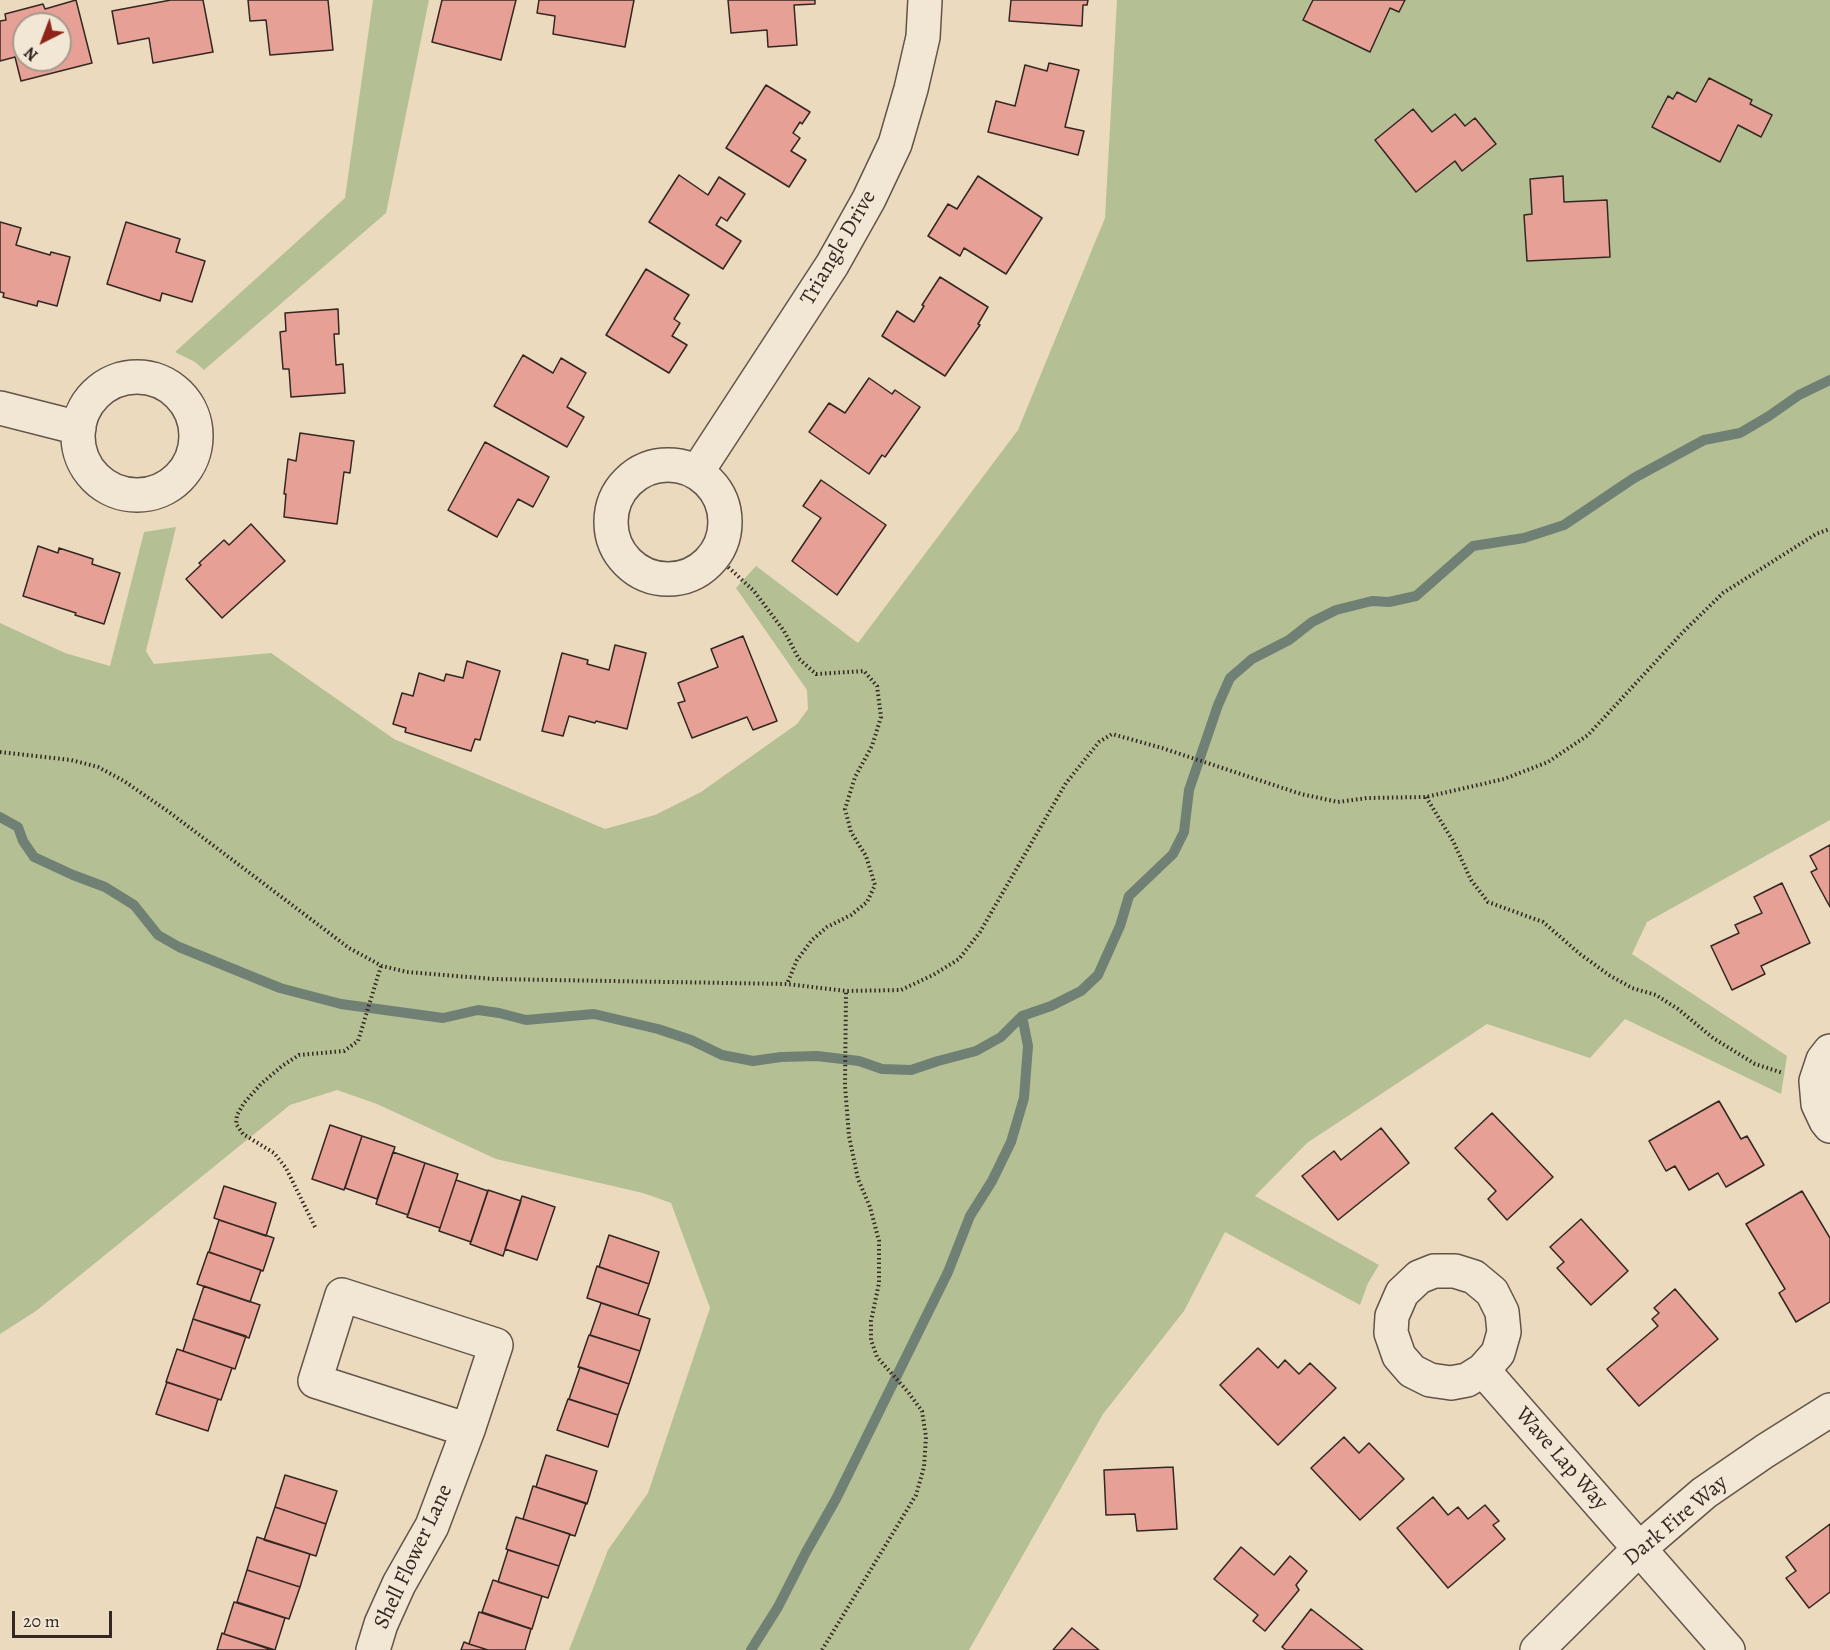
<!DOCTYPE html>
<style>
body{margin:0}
#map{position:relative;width:1830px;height:1650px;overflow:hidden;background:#ebdabe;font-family:Alegreya,serif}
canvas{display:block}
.north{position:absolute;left:12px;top:12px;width:60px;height:60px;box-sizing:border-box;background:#f2e7d5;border:2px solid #a69a8d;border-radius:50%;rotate:222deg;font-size:16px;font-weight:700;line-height:24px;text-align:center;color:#332722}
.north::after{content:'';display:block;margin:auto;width:21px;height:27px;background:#8f2418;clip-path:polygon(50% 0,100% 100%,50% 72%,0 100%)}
.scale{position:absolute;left:12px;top:1611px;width:100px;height:27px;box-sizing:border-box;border:3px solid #332722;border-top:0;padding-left:8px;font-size:18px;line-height:21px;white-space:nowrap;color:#332722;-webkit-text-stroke:4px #f2e7d5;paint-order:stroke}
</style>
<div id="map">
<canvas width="1830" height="1650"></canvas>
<div class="north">N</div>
<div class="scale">20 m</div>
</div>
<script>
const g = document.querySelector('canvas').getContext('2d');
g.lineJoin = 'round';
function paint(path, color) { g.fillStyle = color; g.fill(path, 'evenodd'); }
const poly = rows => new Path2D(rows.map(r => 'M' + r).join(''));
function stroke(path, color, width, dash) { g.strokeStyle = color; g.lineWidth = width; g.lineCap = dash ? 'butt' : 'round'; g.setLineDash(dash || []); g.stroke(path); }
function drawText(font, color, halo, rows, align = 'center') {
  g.font = font + ' Alegreya,serif'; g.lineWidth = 5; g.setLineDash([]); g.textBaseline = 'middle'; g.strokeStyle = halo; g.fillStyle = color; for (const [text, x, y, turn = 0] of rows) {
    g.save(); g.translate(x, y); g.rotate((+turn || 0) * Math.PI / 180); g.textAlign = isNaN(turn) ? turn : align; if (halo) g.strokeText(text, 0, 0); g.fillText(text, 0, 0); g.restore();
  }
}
const green = poly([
 [373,0,429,0,386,213,204,370,195,362,175,352,345,198],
 [1117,0,1830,0,1830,820,1647,922,1632,954,1787,1056,1781,1094,1625,1019,1590,1058,1487,1024,1307,1143,1255,1196,1379,1265,1368,1283,1360,1305,1225,1232,1184,1311,1103,1414,969,1650,569,1650,608,1550,648,1493,710,1308,671,1203,643,1193,496,1159,377,1104,337,1090,290,1105,36,1311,0,1334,0,623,65,653,110,666,144,532,176,527,146,651,154,664,271,653,394,739,605,829,655,815,701,792,797,724,808,709,807,690,736,588,756,566,858,643,1018,430,1105,218]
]);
const stream = poly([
 [0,817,18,827,23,841,34,857,73,875,105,887,134,905,158,935,179,947,280,988,341,1004,443,1018,478,1010,499,1013,526,1020,594,1014,658,1029,691,1040,722,1055,753,1061,781,1057,817,1056,859,1061,882,1069,911,1070,938,1061,976,1051,1001,1037,1022,1016,1051,1006,1081,991,1098,975,1120,926,1129,896,1173,854,1184,832,1189,790,1218,705,1230,678,1252,659,1289,640,1312,622,1336,610,1372,601,1389,602,1416,596,1473,546,1524,538,1564,525,1634,478,1704,440,1740,433,1769,416,1799,395,1830,380],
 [751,1650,778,1607,806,1552,836,1499,948,1272,970,1216,992,1181,1011,1142,1024,1098,1028,1046,1022,1016]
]);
const building = poly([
 [76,0,92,63,21,81,15,57,0,61,0,21,6,20,5,14,43,4,45,9,76,0],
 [24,24,60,24,60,60,24,60,24,24],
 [171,0,203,0,213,52,153,63,149,38,118,44,112,11,171,0],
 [248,0,328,0,333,50,270,55,266,20,250,21,248,0],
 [442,0,516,0,501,60,432,42,442,0],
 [539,0,634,0,625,47,553,34,555,16,537,13,539,0],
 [728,0,815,0,815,4,794,5,797,45,768,47,767,30,731,33,728,0],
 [1011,0,1088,0,1087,5,1083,5,1082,26,1009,21,1011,0],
 [1313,0,1405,0,1399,12,1390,8,1370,52,1303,20,1313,0],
 [1049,63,1079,70,1065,127,1084,131,1078,155,988,132,996,101,1015,106,1025,65,1047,71,1049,63],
 [1709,78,1752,100,1750,104,1772,115,1761,137,1738,125,1720,162,1652,127,1668,96,1673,99,1677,92,1696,102,1709,78],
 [766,85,810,112,802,124,800,122,793,133,800,138,791,151,806,160,789,187,726,148,766,85],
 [1413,109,1432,132,1455,114,1465,126,1475,118,1496,144,1462,171,1455,161,1416,192,1375,140,1413,109],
 [679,175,708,195,719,177,745,194,727,221,721,217,716,225,741,241,723,269,649,222,679,175],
 [978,176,1042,218,1006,274,964,248,960,256,928,236,948,204,957,209,978,176],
 [1563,176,1564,202,1607,200,1610,257,1527,261,1524,215,1532,214,1530,179,1563,176],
 [0,222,21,228,16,245,50,255,51,252,70,257,57,306,38,301,37,306,3,297,4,293,0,292,0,222],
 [126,222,180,239,176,252,205,261,192,302,162,293,160,301,107,284,126,222],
 [646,269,689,295,674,319,680,323,672,336,687,345,669,373,606,335,646,269],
 [940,277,988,307,978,324,980,325,945,376,882,336,897,311,914,322,924,306,922,305,940,277],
 [338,309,339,334,334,334,336,365,343,364,345,393,291,397,289,369,283,369,280,332,286,331,285,313,338,309],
 [523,355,553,373,561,358,586,373,567,407,584,417,567,447,494,406,523,355],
 [869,378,892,394,895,390,920,407,885,457,882,455,869,474,809,432,829,403,845,413,869,378],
 [300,433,354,441,350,473,344,472,337,524,284,517,286,494,284,494,288,459,296,461,300,433],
 [485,442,549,477,533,507,518,499,497,537,448,510,485,442],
 [821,480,886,525,837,595,792,561,821,518,803,506,821,480],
 [251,524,285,561,222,618,186,579,201,565,199,563,224,540,229,545,251,524],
 [38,546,58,553,59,548,93,559,92,564,120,573,104,624,75,615,76,613,23,596,38,546],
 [743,636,777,721,753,730,747,717,692,738,678,703,685,701,678,683,718,667,711,649,743,636],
 [615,645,646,653,627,729,596,721,595,723,569,716,563,736,542,731,562,653,588,660,587,664,609,670,615,645],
 [467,661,500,671,480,740,475,739,471,751,405,732,406,728,393,724,402,693,413,696,419,673,444,681,446,674,463,678,467,661],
 [1830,845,1830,907,1811,872,1817,869,1810,856,1830,845],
 [1782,883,1810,943,1761,966,1765,974,1732,990,1711,946,1739,933,1735,925,1762,913,1754,897,1782,883],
 [1719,1101,1741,1139,1747,1136,1764,1165,1726,1187,1718,1173,1689,1190,1675,1166,1666,1171,1649,1141,1719,1101],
 [1492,1113,1553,1177,1507,1220,1488,1199,1496,1191,1455,1148,1492,1113],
 [330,1125,362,1136,344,1190,312,1179,330,1125],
 [1381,1128,1409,1163,1338,1220,1302,1176,1334,1151,1341,1160,1381,1128],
 [362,1136,395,1147,377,1199,345,1188,362,1136],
 [393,1152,425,1163,408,1215,376,1204,393,1152],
 [425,1163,458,1174,440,1228,407,1217,425,1163],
 [456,1180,488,1191,471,1242,439,1231,456,1180],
 [224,1186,276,1203,266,1236,214,1218,224,1186],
 [488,1190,521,1201,503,1256,470,1244,488,1190],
 [1802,1191,1830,1238,1830,1302,1796,1322,1779,1293,1785,1289,1746,1224,1802,1191],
 [522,1196,555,1207,537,1260,505,1249,522,1196],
 [1581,1219,1628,1271,1591,1305,1557,1268,1564,1262,1550,1247,1581,1219],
 [219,1220,274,1238,263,1271,209,1252,219,1220],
 [609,1235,659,1252,649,1284,599,1267,609,1235],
 [208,1252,261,1270,250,1302,197,1284,208,1252],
 [597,1266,649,1284,638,1315,587,1298,597,1266],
 [204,1286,260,1305,249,1338,193,1319,204,1286],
 [1675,1289,1718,1339,1639,1406,1607,1369,1658,1326,1652,1319,1659,1313,1654,1308,1675,1289],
 [601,1303,650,1319,640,1351,590,1335,601,1303],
 [193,1319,246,1336,235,1369,183,1351,193,1319],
 [589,1335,640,1351,629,1384,578,1367,589,1335],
 [1258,1348,1278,1368,1285,1360,1299,1374,1310,1363,1336,1388,1278,1445,1220,1385,1258,1348],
 [177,1349,232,1368,221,1400,166,1382,177,1349],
 [580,1367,629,1384,618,1415,569,1399,580,1367],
 [167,1382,218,1399,208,1431,156,1414,167,1382],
 [568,1399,618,1415,608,1447,557,1430,568,1399],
 [1344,1437,1359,1453,1369,1443,1404,1479,1360,1520,1311,1468,1344,1437],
 [546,1455,597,1471,587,1504,536,1487,546,1455],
 [1173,1467,1177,1529,1137,1531,1135,1514,1106,1515,1104,1470,1173,1467],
 [285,1475,337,1491,326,1524,275,1507,285,1475],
 [533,1486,586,1503,575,1536,523,1519,533,1486],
 [1433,1497,1448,1515,1458,1507,1468,1519,1485,1505,1499,1521,1493,1525,1505,1539,1448,1588,1397,1528,1433,1497],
 [275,1507,326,1524,316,1556,264,1540,275,1507],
 [516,1517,570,1534,559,1566,506,1549,516,1517],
 [1830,1524,1830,1592,1809,1608,1786,1578,1796,1571,1786,1557,1830,1524],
 [257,1537,310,1554,300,1587,247,1570,257,1537],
 [1241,1547,1274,1575,1290,1556,1307,1571,1296,1585,1299,1590,1265,1631,1253,1621,1258,1615,1214,1579,1241,1547],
 [508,1550,559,1566,548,1598,498,1582,508,1550],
 [247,1570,300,1587,289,1619,237,1602,247,1570],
 [493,1580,542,1596,532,1629,482,1612,493,1580],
 [234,1602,285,1618,275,1650,224,1634,234,1602],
 [1311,1609,1363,1650,1286,1650,1282,1647,1311,1609],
 [479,1612,531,1629,525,1650,488,1650,469,1644,479,1612],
 [1072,1628,1099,1650,1053,1650,1072,1628],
 [222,1633,224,1634,272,1650,217,1650,222,1633],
 [464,1642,469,1644,488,1650,461,1650,464,1642]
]);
const path = poly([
 [715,555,754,591,784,631,799,659,816,674,864,671,877,686,881,717,872,746,855,777,845,809,851,832,866,856,875,885,867,902,851,915,827,927,812,940,797,960,787,984],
 [0,752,71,760,98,767,124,781,169,812,349,948,382,966,407,972,493,979,787,984,846,991,901,990,933,975,959,959,980,932,1066,783,1099,742,1112,734,1162,748,1301,794,1338,802,1367,798,1426,797,1504,779,1548,762,1588,735,1684,631,1723,593,1816,534,1830,529],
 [1426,797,1453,841,1471,880,1488,902,1543,922,1580,954,1609,975,1632,988,1656,995,1678,1009,1713,1038,1755,1064,1783,1073],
 [315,1227,286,1168,274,1153,243,1134,236,1124,237,1115,244,1103,261,1084,282,1066,299,1055,344,1051,358,1041,381,966],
 [822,1650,916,1495,924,1467,926,1437,922,1411,908,1392,877,1357,871,1340,871,1321,879,1283,879,1241,870,1207,858,1179,849,1136,845,1086,846,991]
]);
const minor = poly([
 '78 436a59 59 0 1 1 118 0a59 59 0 1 1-118 0Z',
 [0,408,79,428],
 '611 522a57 57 0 1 1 114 0a57 57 0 1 1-114 0Z',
 [697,472,832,265,869,199,895,144,911,89,923,37,925,0],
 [1830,1051,1823,1060,1816,1081,1818,1104,1826,1121,1830,1126],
 [1483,1370,1498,1353,1504,1332,1502,1312,1492,1292,1474,1277,1455,1271,1434,1271,1419,1277,1402,1293,1392,1316,1391,1333,1399,1356,1412,1371,1430,1380,1451,1383,1467,1380,1483,1370,1728,1650],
 [373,1650,381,1624,399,1584,432,1526,468,1430,496,1345,342,1295,315,1381,468,1430],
 [1537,1650,1640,1548,1704,1493,1765,1451,1830,1410]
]);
const streetNames = [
 ["Triangle Drive",839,248,-60],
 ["Wave Lap Way",1561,1459,49],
 ["Dark Fire Way",1676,1521,-40],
 ["Shell Flower Lane",414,1557,-65]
];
paint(green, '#b4c094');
stroke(stream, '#708075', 10);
paint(building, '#e7a095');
stroke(building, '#332722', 1.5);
stroke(minor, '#615449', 36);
stroke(path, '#332722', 4, [1.5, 3]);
stroke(minor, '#f2e7d5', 33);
drawText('22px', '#332722', '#f2e7d5', streetNames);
</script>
